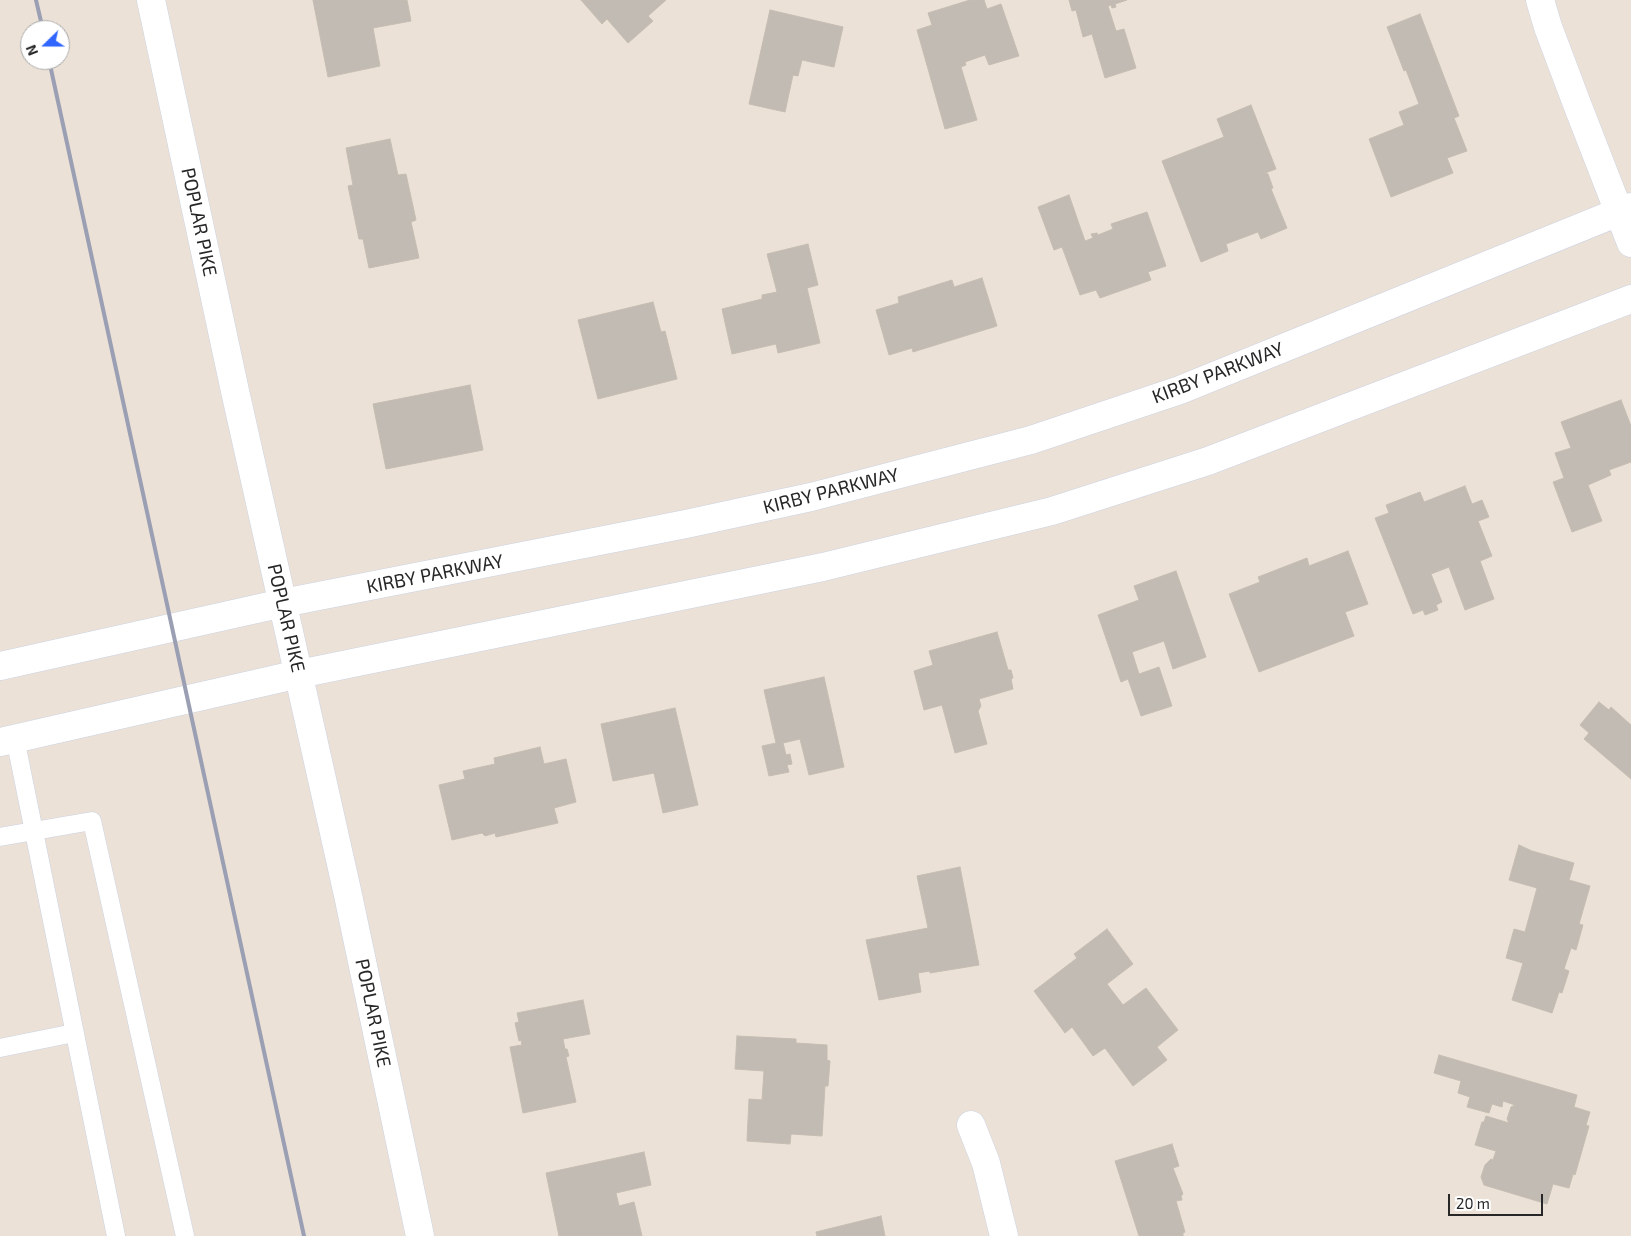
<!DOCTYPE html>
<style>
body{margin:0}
#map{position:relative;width:1631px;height:1236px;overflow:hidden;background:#ebe1d7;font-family:"Exo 2",sans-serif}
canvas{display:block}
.north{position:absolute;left:20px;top:20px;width:50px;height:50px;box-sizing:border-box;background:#fff;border:1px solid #a9a9a9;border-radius:50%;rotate:248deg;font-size:14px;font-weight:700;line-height:20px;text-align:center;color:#272727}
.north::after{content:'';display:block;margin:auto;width:18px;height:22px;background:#3066ff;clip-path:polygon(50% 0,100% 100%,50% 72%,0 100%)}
.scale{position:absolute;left:1448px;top:1194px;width:95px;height:22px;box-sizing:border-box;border:2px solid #272727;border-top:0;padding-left:6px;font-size:15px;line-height:18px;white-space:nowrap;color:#272727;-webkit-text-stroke:4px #fff;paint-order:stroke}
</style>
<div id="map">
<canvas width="1631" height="1236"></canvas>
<div class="north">N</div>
<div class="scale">20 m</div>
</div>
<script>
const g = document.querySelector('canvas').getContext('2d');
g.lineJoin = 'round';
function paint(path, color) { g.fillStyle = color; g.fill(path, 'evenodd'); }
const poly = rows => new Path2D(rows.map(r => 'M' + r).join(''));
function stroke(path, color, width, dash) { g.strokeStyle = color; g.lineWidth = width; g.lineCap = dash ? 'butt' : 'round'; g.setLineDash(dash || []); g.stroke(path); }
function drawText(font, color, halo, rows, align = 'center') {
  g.font = font + ' "Exo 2",sans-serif'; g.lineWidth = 4.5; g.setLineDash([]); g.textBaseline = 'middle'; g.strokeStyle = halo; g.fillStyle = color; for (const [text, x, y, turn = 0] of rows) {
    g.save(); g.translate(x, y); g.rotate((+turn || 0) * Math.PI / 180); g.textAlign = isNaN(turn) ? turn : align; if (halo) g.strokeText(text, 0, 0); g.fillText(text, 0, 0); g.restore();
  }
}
const building = poly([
 [313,0,407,0,411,21,373,28,380,66,328,77,313,0],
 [581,0,666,0,648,16,653,21,628,43,607,19,602,24,581,0],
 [970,0,984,0,987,9,1001,4,1019,56,989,65,985,55,965,62,966,65,961,67,977,120,945,129,917,30,932,25,928,13,970,0],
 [1069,0,1127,0,1115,4,1116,7,1112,8,1111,5,1108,6,1116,31,1124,29,1136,68,1105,78,1092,34,1083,37,1076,10,1072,11,1069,0],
 [770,10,843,27,834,67,802,60,798,76,793,75,785,112,749,104,770,10],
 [1420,14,1459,116,1454,118,1467,151,1447,158,1453,173,1391,197,1369,139,1404,125,1399,112,1419,104,1406,70,1404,71,1387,27,1420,14],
 [1251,105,1276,169,1265,173,1268,174,1273,188,1271,189,1287,228,1261,239,1258,232,1226,244,1228,251,1201,262,1162,161,1224,137,1217,119,1251,105],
 [390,139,398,175,406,174,416,220,411,222,419,258,369,268,363,239,359,239,348,186,353,185,346,148,390,139],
 [1069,195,1085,241,1093,238,1091,234,1097,233,1098,235,1113,229,1111,224,1147,212,1166,266,1148,272,1151,280,1100,298,1096,290,1080,295,1062,247,1054,250,1038,207,1069,195],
 [808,244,818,285,807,288,820,343,778,353,776,344,732,354,722,309,762,299,762,295,777,292,767,254,808,244],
 [982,278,997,326,913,352,912,348,889,355,876,310,899,303,898,297,952,280,954,287,982,278],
 [653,302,661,332,665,331,677,379,598,399,578,320,653,302],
 [470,385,483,450,386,469,373,404,470,385],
 [1621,400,1631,426,1631,462,1609,470,1611,475,1588,485,1602,521,1572,532,1553,482,1564,478,1555,453,1571,448,1561,422,1621,400],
 [1465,486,1472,504,1482,500,1489,517,1478,521,1492,556,1480,561,1494,599,1465,610,1449,567,1431,574,1442,602,1436,605,1438,610,1425,615,1423,610,1413,614,1375,518,1389,513,1386,505,1420,492,1424,502,1465,486],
 [1348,551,1368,604,1345,612,1354,636,1259,672,1229,594,1260,582,1258,577,1307,558,1309,566,1348,551],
 [1176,571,1206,657,1173,669,1164,641,1132,652,1139,674,1159,667,1172,706,1141,716,1128,679,1121,682,1098,615,1139,600,1134,586,1176,571],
 [997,632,1008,670,1011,670,1013,678,1011,679,1013,689,979,699,981,706,978,711,987,744,955,753,942,705,924,710,914,671,933,665,929,651,997,632],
 [824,677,844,767,809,775,800,739,783,743,786,755,790,754,792,764,787,765,789,772,769,776,762,746,776,743,764,690,824,677],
 [1599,702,1609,710,1611,707,1631,725,1631,779,1584,739,1589,733,1580,725,1599,702],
 [675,708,698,805,663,813,654,773,613,781,601,724,675,708],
 [540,747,544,764,566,759,576,802,554,808,558,823,496,837,495,833,485,836,482,833,452,840,439,785,465,779,463,771,495,764,494,758,540,747],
 [1519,845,1532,851,1574,863,1569,880,1590,886,1579,924,1583,925,1576,950,1571,948,1564,969,1569,971,1562,993,1559,992,1552,1013,1512,1000,1523,963,1506,958,1514,929,1525,932,1537,888,1509,880,1519,845],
 [960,867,979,965,930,973,930,971,918,973,921,992,879,1000,866,940,928,928,917,876,960,867],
 [1107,929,1133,964,1107,984,1123,1005,1146,988,1178,1030,1157,1047,1167,1060,1133,1086,1105,1048,1093,1056,1072,1027,1065,1033,1034,991,1077,958,1074,954,1107,929],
 [583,1000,590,1034,563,1039,565,1049,567,1049,569,1056,566,1057,576,1102,523,1113,510,1047,522,1045,521,1040,519,1041,515,1023,519,1022,517,1013,583,1000],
 [737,1036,796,1039,796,1043,827,1045,827,1060,830,1061,828,1086,825,1086,822,1136,791,1134,790,1144,747,1141,749,1099,762,1100,764,1071,735,1069,737,1036],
 [1439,1055,1577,1095,1574,1107,1590,1112,1586,1125,1589,1126,1575,1175,1573,1174,1569,1188,1553,1184,1547,1204,1484,1185,1481,1177,1485,1165,1491,1159,1493,1160,1496,1151,1475,1145,1482,1122,1484,1122,1486,1116,1509,1123,1507,1119,1511,1107,1515,1105,1503,1101,1502,1107,1492,1104,1489,1113,1467,1107,1470,1097,1458,1093,1461,1081,1434,1073,1439,1055],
 [1172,1144,1179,1166,1173,1168,1183,1194,1181,1196,1182,1200,1176,1201,1185,1232,1183,1233,1183,1236,1139,1236,1115,1161,1172,1144],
 [644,1152,651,1185,616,1193,619,1206,634,1202,642,1236,559,1236,546,1173,644,1152],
 [881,1216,885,1236,817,1236,816,1232,881,1216]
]);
const lane = poly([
 [15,738,116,1236],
 [0,837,92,821,185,1236],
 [0,1048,74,1033]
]);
const street = poly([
 [1540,0,1548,27,1577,104,1631,243],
 [971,1125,986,1163,1004,1236]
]);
const secondary = poly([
 [151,0,235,391,348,895,420,1236],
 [0,666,283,603,686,524,811,497,1031,440,1180,390,1631,207],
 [0,742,299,674,823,567,1052,511,1208,461,1631,299]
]);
const rail = poly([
 [36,0,43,30],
 [49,60,304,1236]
]);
const streetNames = [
 ["POPLAR PIKE",199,222,78],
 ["KIRBY PARKWAY",1218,373,-21],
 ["KIRBY PARKWAY",831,491,-14],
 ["KIRBY PARKWAY",435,574,-11],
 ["POPLAR PIKE",286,618,77],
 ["POPLAR PIKE",373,1013,78]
];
paint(building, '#c2bbb4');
stroke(building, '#c6bdb1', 1);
stroke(lane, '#ccd2e2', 19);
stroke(street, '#ccd2e2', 29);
stroke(secondary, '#ccd2e2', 29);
stroke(lane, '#fff', 18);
stroke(street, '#fff', 28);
stroke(secondary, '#fff', 28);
stroke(rail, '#9a9fb3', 4);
drawText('19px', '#272727', '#fff', streetNames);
</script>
